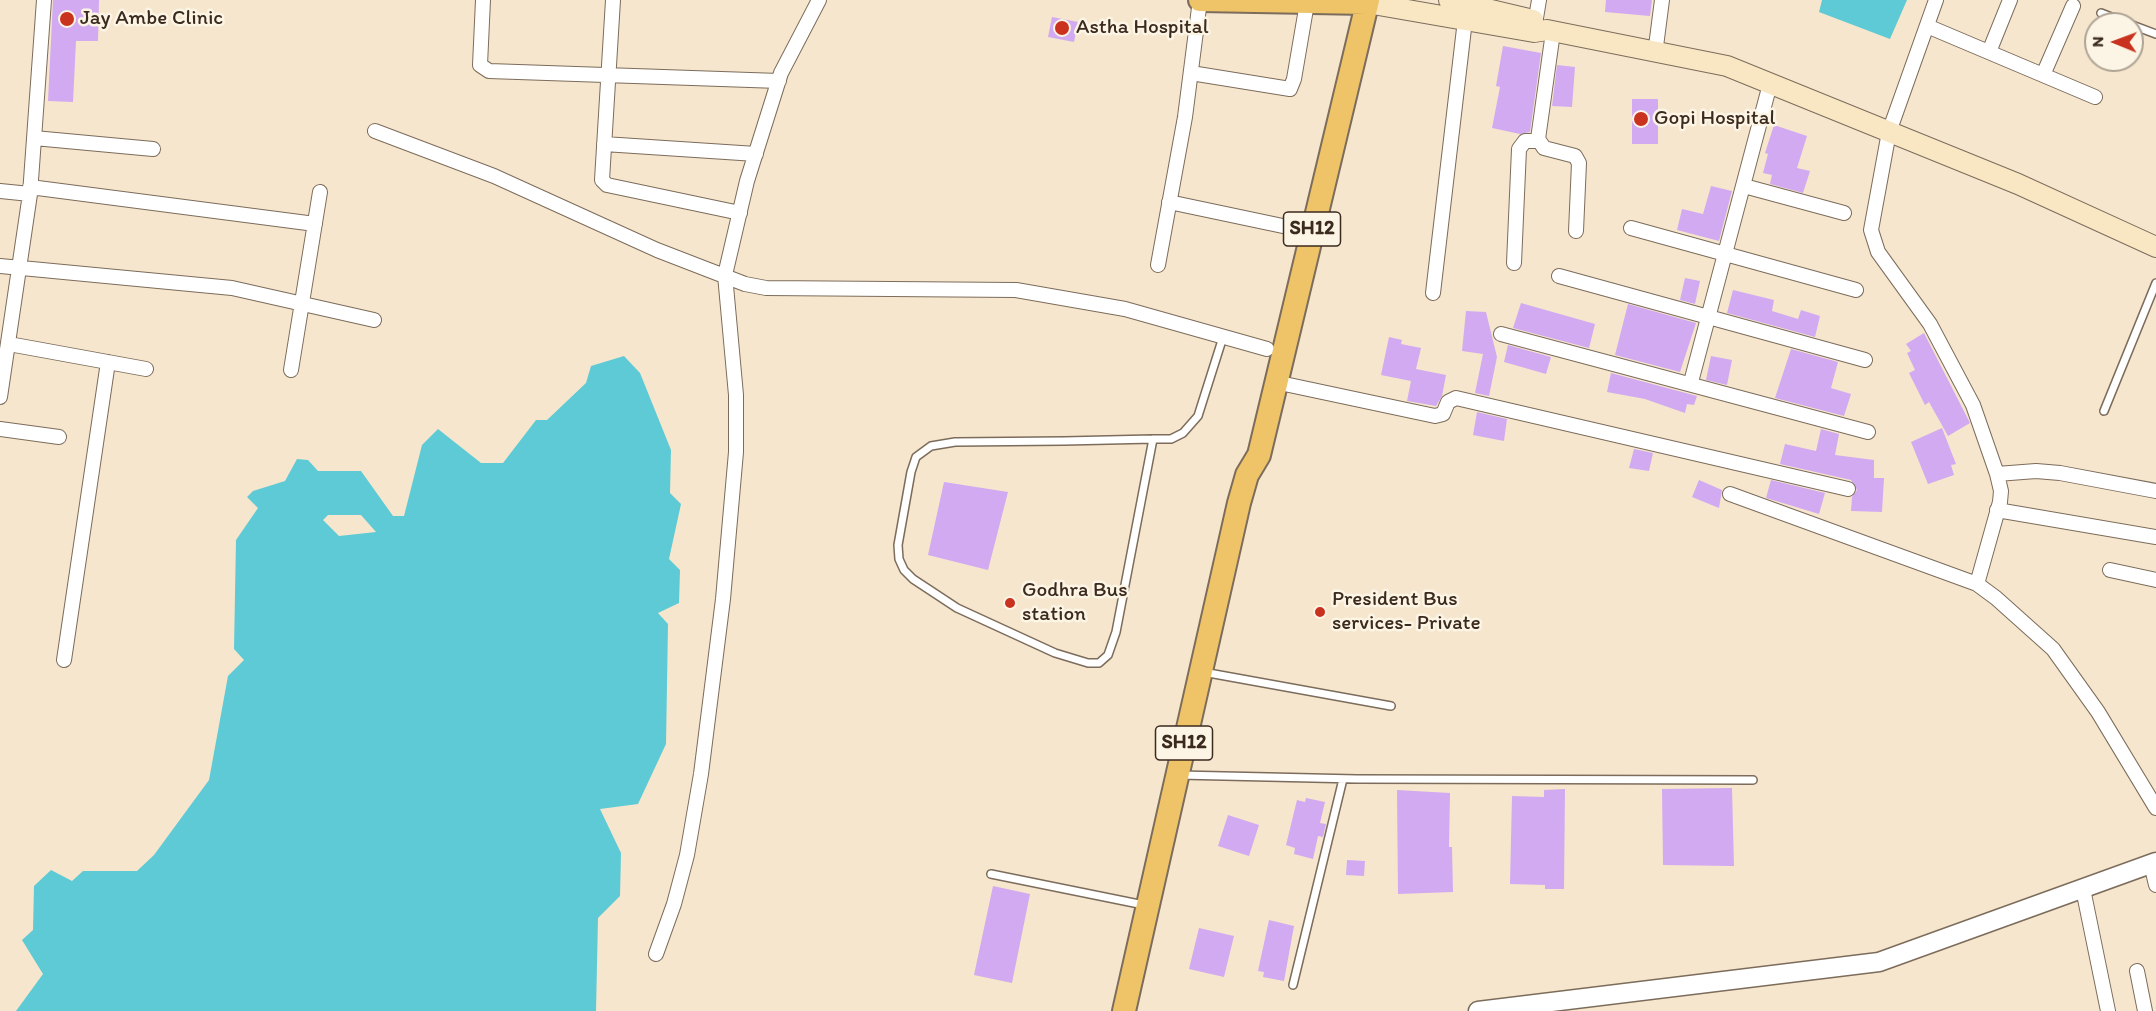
<!DOCTYPE html>
<style>
body{margin:0}
#map{position:relative;width:2156px;height:1011px;overflow:hidden;background:#f6e6cd;font-family:Itim,sans-serif}
canvas{display:block}
.north{position:absolute;left:2084px;top:12px;width:60px;height:60px;box-sizing:border-box;background:#fcf5e5;border:2px solid #afa495;border-radius:50%;rotate:271deg;font-size:16px;font-weight:700;line-height:24px;text-align:center;color:#3b2a1e}
.north::after{content:'';display:block;margin:auto;width:21px;height:27px;background:#c8321e;clip-path:polygon(50% 0,100% 100%,50% 72%,0 100%)}
</style>
<div id="map">
<canvas width="2156" height="1011"></canvas>
<div class="north">N</div>
</div>
<script>
const g = document.querySelector('canvas').getContext('2d');
g.lineJoin = 'round';
function paint(path, color) { g.fillStyle = color; g.fill(path, 'evenodd'); }
const poly = rows => new Path2D(rows.map(r => 'M' + r).join(''));
function stroke(path, color, width, dash) { g.strokeStyle = color; g.lineWidth = width; g.lineCap = dash ? 'butt' : 'round'; g.setLineDash(dash || []); g.stroke(path); }
function drawText(font, color, halo, rows, align = 'center') {
  g.font = font + ' Itim,sans-serif'; g.lineWidth = 5; g.setLineDash([]); g.textBaseline = 'middle'; g.strokeStyle = halo; g.fillStyle = color; for (const [text, x, y, turn = 0] of rows) {
    g.save(); g.translate(x, y); g.rotate((+turn || 0) * Math.PI / 180); g.textAlign = isNaN(turn) ? turn : align; if (halo) g.strokeText(text, 0, 0); g.fillText(text, 0, 0); g.restore();
  }
}
const water = poly([
 [1822,0,1907,0,1890,39,1819,12],
 [624,356,640,373,671,450,670,493,681,504,669,559,680,570,679,603,658,613,668,624,666,744,638,804,600,809,621,853,620,896,598,918,596,1011,16,1011,43,974,22,940,33,930,34,886,51,870,72,881,83,871,137,871,154,855,209,780,228,676,244,660,234,649,236,540,258,508,247,497,253,491,285,481,297,459,308,460,318,471,361,471,393,516,404,516,422,445,438,429,481,463,503,463,536,420,547,420,586,383,591,366],
 [328,515,361,515,376,532,339,536,323,520]
]);
const building = poly([
 [53,0,99,0,98,41,76,41,73,102,48,101],
 [1606,0,1652,0,1650,16,1605,12],
 [1052,17,1078,22,1074,42,1048,37],
 [1503,46,1541,53,1530,132,1520,134,1492,128,1500,87,1496,86],
 [1557,65,1575,67,1572,107,1552,106],
 [1632,99,1658,99,1658,144,1632,144],
 [1774,125,1807,136,1797,168,1810,171,1803,193,1770,184,1772,175,1763,173,1768,154,1765,153],
 [1711,186,1732,191,1719,241,1677,230,1682,209,1703,214],
 [1685,278,1700,281,1695,304,1680,300],
 [1733,290,1774,300,1772,311,1798,319,1801,310,1820,316,1815,337,1727,313],
 [1521,303,1595,324,1589,348,1513,328],
 [1628,304,1696,323,1680,372,1615,355],
 [1466,311,1486,312,1497,357,1489,396,1475,393,1483,354,1462,351],
 [1924,333,1970,423,1948,436,1929,402,1925,405,1909,373,1915,370,1907,353,1911,351,1906,344],
 [1389,337,1402,340,1401,344,1421,348,1416,369,1446,375,1442,396,1436,406,1407,401,1411,381,1381,375],
 [1508,345,1551,357,1546,374,1504,362],
 [1791,349,1838,362,1831,388,1851,394,1844,416,1775,398],
 [1711,356,1732,360,1727,385,1706,380],
 [1611,373,1697,396,1694,405,1687,404,1685,413,1645,399,1607,392],
 [1477,412,1507,419,1504,441,1473,435],
 [1942,428,1956,464,1951,465,1954,475,1928,484,1911,442],
 [1821,429,1839,434,1835,455,1874,460,1874,478,1884,478,1882,512,1851,511,1852,497,1857,490,1851,480,1780,464,1785,444,1816,451],
 [1634,449,1653,453,1649,471,1629,468],
 [1699,480,1722,490,1719,508,1692,497],
 [1771,480,1825,493,1819,514,1766,498],
 [944,482,1008,492,988,570,928,555],
 [1732,788,1734,866,1663,865,1662,789],
 [1565,789,1564,889,1545,889,1545,885,1510,884,1512,796,1544,797,1544,790],
 [1397,790,1450,793,1449,847,1452,847,1453,892,1398,894],
 [1306,798,1325,802,1320,823,1326,824,1323,837,1318,836,1313,859,1294,854,1295,848,1286,845,1297,800,1305,802],
 [1228,815,1259,825,1249,856,1218,846],
 [1347,860,1365,861,1364,876,1346,875],
 [993,886,1030,894,1012,983,974,975],
 [1269,920,1294,926,1284,981,1263,977,1264,972,1258,971],
 [1199,928,1234,936,1224,977,1189,969]
]);
const service = poly([
 [2101,13,2129,24],
 [2132,25,2156,34],
 [2104,411,2156,283],
 [1153,439,1116,632,1108,655,1099,663,1088,663,1055,653,957,608,913,579,904,570,899,559,898,545,911,472,916,457,931,446,955,442,1064,441,1153,439,1171,439,1183,433,1198,416,1223,337],
 [1203,672,1391,706],
 [1179,775,1357,779,1753,780],
 [991,874,1144,905],
 [1293,985,1343,779]
]);
const minor = poly([
 [483,0,480,65,489,71,779,81],
 [613,0,602,180,607,185,740,213],
 [1936,0,1889,132,1871,230,1878,252,1930,324,1973,405,1997,474,2001,491,2000,502,1977,584],
 [1927,26,2095,97],
 [1534,30,1539,0],
 [1553,32,1538,139,1544,148,1575,156,1579,163,1576,231],
 [1989,52,2010,0],
 [1655,54,1662,0],
 [1191,73,1290,89,1294,79,1307,3],
 [2043,75,2073,6],
 [375,131,494,176,657,250,745,284,766,288,1016,290,1125,309,1267,349],
 [34,138,153,149],
 [604,144,756,154],
 [1744,186,1844,213],
 [30,187,315,224],
 [0,191,30,194],
 [1169,202,1297,229],
 [1631,228,1856,290],
 [1514,263,1519,149,1525,141,1539,141],
 [1158,265,1185,117,1200,0],
 [0,266,232,288,374,320],
 [1559,276,1865,360],
 [1433,293,1465,20],
 [1501,334,1868,432],
 [9,344,146,369],
 [291,370,320,192],
 [1275,382,1435,416,1443,414,1448,402,1456,398,1848,489],
 [1691,382,1770,84],
 [0,397,30,194,44,0],
 [0,429,59,437],
 [1997,474,2036,471,2060,473,2156,491],
 [1730,494,1977,584,1996,598,2053,649,2098,712,2156,808],
 [1997,510,2156,537],
 [2110,570,2156,580],
 [64,660,108,362],
 [2151,864,2156,885],
 [2083,889,2108,1011],
 [656,954,674,904,687,855,701,774,723,599,736,452,736,395,725,275,747,181,781,73,819,0],
 [2137,971,2145,1011]
]);
const tertiary = poly([
 [1478,1011,1879,962,2156,862]
]);
const secondary = poly([
 [1449,0,1533,20],
 [1367,3,1534,32,1547,30,1727,66,2018,184,2156,247]
]);
const primary = poly([
 [1200,0,1367,3],
 [1124,1011,1239,503,1247,475,1259,455,1368,0]
]);
const markers = [
 [67,19,8,"#c8321e"],
 [1062,28,8,"#c8321e"],
 [1641,119,8,"#c8321e"],
 [1010,603,6,"#c8321e"],
 [1320,612,6,"#c8321e"]
];
const shields = [
 [1312,229,57],
 [1184,743,57]
];
const shieldNames = [
 ["SH12",1312,229],
 ["SH12",1184,743]
];
const poiNames = [
 ["Jay Ambe Clinic",80,19],
 ["Astha Hospital",1076,28],
 ["Gopi Hospital",1654,119],
 ["Godhra Bus",1022,591],
 ["station",1022,615],
 ["President Bus",1332,600],
 ["services- Private",1332,624]
];
paint(water, '#5dcad5');
paint(building, '#d1aaf2');
stroke(service, '#7c6c5b', 10);
stroke(minor, '#7c6c5b', 16);
stroke(tertiary, '#7c6c5b', 21);
stroke(secondary, '#7c6c5b', 22);
stroke(primary, '#7c6c5b', 26);
stroke(service, '#fff', 7);
stroke(minor, '#fff', 14);
stroke(tertiary, '#fff', 18);
stroke(secondary, '#f9e7c3', 20);
stroke(primary, '#efc469', 22);
for (const [x, y, r, color] of markers) { const dot = new Path2D(); dot.arc(x, y, r, 0, 2 * Math.PI); g.fillStyle = color; g.fill(dot); stroke(dot, '#fcf5e5', 2); }
for (const [x, y, w] of shields) { const box = new Path2D(); box.roundRect(x - w / 2, y - 17, w, 34, 4.5); g.fillStyle = '#fcf5e5'; g.fill(box); stroke(box, '#3b2a1e', 1.5); }
drawText('bold 20px', '#3b2a1e', null, shieldNames);
drawText('21px', '#3b2a1e', '#fcf5e5', poiNames, 'left');
</script>
